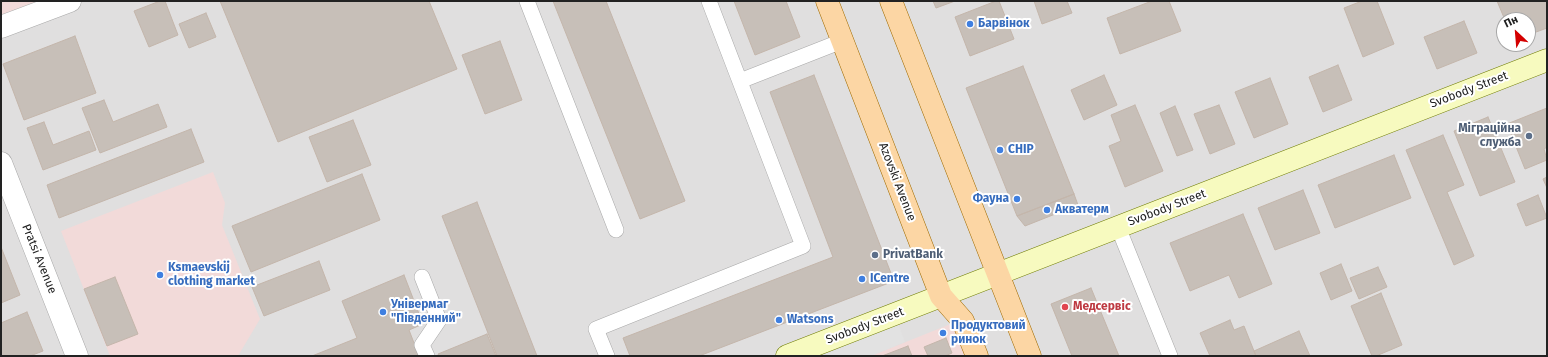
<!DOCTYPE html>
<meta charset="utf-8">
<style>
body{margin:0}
#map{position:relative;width:1548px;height:357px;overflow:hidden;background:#f2efe9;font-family:"Fira Sans",sans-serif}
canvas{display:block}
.frame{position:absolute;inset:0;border:2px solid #222;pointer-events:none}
.north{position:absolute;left:1496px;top:12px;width:40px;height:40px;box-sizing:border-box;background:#fff;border:1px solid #a7a7a7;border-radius:50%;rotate:334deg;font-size:11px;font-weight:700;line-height:16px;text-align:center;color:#222}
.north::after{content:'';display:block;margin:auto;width:14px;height:18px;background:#d40000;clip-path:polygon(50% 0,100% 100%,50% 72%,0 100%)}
</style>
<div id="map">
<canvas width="1548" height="357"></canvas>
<div class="frame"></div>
<div class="north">Пн</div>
</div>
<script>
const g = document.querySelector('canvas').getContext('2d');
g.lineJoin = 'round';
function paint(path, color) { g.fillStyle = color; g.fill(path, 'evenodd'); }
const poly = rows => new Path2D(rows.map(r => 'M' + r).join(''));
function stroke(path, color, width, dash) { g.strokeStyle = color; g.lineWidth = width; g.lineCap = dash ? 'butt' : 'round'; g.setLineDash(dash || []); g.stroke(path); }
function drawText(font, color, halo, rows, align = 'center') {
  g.font = font + ' "Fira Sans",sans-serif'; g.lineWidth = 4; g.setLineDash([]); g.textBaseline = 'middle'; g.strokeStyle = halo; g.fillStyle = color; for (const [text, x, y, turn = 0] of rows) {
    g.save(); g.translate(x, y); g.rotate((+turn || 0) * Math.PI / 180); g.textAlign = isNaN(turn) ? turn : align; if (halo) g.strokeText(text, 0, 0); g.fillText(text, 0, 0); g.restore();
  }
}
const residential = poly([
 [78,1,1547,1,1547,356,1,356,1,31],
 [1504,20,1528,20,1528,44,1504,44]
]);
const commercial = poly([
 [1,1,38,1,1,15],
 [213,172,225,203,222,225,260,319,238,356,110,356,61,231],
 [953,323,966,356,871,356]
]);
const parking = poly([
 [897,321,905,342,871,356,810,356]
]);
const building = poly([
 [160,1,165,1,178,35,149,47,134,11,160,1],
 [220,1,429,1,457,69,278,142,220,1],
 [553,1,606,1,685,201,640,219,553,1],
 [734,1,786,1,800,37,755,55,734,1],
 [933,1,955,1,936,8,933,1],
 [996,1,999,1,1014,39,970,56,955,17,996,1],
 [1034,1,1067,1,1072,13,1042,24,1034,1],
 [1152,1,1169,1,1181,31,1120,54,1107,18,1152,1],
 [1362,1,1377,1,1394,44,1363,57,1344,8,1362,1],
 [1497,1,1547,1,1547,28,1528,35,1528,20,1505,20,1497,1],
 [206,13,216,37,189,48,179,24,206,13],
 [1464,21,1477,53,1437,69,1424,37,1464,21],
 [75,36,96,93,24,120,3,64,75,36],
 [500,41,522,100,485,114,462,55,500,41],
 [1338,65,1352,100,1323,112,1309,77,1338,65],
 [1023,66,1074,194,1017,216,966,88,1023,66],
 [814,75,894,281,699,356,630,356,623,338,833,257,770,92,814,75],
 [1104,75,1117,105,1084,120,1071,90,1104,75],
 [1270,78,1288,124,1254,138,1235,92,1270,78],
 [104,100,113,122,158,104,167,127,100,153,82,108,104,100],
 [1135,105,1163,171,1125,187,1109,146,1121,141,1111,115,1135,105],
 [1219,105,1235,144,1210,154,1194,114,1219,105],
 [1175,106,1193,150,1177,156,1160,113,1175,106],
 [1547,108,1547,147,1544,149,1547,160,1525,169,1507,124,1547,108],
 [1488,117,1515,182,1480,196,1454,131,1488,117],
 [353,120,371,165,327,182,309,137,353,120],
 [44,122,53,145,89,131,96,150,43,170,27,128,44,122],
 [191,129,204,162,59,218,47,185,191,129],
 [1443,135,1464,185,1447,192,1474,256,1454,265,1406,150,1443,135],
 [1394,155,1411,198,1335,228,1318,185,1394,155],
 [362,174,380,220,251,272,232,226,362,174],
 [1547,177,1547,188,1543,179,1547,177],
 [1303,190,1320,233,1275,250,1258,208,1303,190],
 [1074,194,1078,205,1025,226,1017,216,1074,194],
 [1538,195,1547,218,1526,226,1517,204,1538,195],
 [477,202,537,356,497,356,442,216,477,202],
 [1243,214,1272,284,1239,298,1229,275,1190,291,1170,243,1243,214],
 [1,247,20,295,1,303,1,247],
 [319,261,330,290,264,316,252,287,319,261],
 [1341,264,1352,291,1331,300,1320,273,1341,264],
 [1378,267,1387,287,1359,299,1350,278,1378,267],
 [404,275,423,324,409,330,419,356,312,356,357,338,342,301,404,275],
 [115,277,138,334,107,346,84,289,115,277],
 [1091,288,1119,356,1072,356,1051,304,1091,288],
 [1381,293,1402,345,1376,356,1372,356,1351,306,1381,293],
 [27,312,43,351,30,356,1,356,1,323,27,312],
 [1230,320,1234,330,1244,326,1256,356,1210,356,1200,333,1230,320],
 [1299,331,1310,356,1256,356,1254,351,1299,331],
 [487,334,496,356,439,356,438,354,487,334],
 [946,338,952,353,945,356,928,356,924,347,946,338],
 [908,346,912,356,882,356,908,346]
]);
const lane = poly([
 [527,1,616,230],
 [740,81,842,41],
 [1118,227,1170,356],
 [422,277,439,320,422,345,427,356],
 [607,356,596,329,803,246,709,1]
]);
const street = poly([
 [1,27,70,1],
 [1,163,77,356]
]);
const secondary = poly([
 [787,356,1547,60]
]);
const primary = poly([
 [827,1,941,296,963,321,977,356],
 [891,1,1030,356]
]);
const markers = [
 [970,24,4,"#3f7fe0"],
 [1529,136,4,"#5c6f8a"],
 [1000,150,4,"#3f7fe0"],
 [1017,199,4,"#3f7fe0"],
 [1047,210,4,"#3f7fe0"],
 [875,255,4,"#5c6f8a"],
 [160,275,4,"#3f7fe0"],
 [862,279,4,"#3f7fe0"],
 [1065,307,4,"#e0444e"],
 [383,312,4,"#3f7fe0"],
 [779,320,4,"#3f7fe0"],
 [943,333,4,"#3f7fe0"]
];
const shopNames = [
 ["Барвінок",978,24],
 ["CHIP",1008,150],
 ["Фауна",1009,199,"right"],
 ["Акватерм",1055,210],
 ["Ksmaevskij",168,268],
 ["clothing market",168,282],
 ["ICentre",870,279],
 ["Універмаг",391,305],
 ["\"Південний\"",391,319],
 ["Watsons",787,320],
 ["Продуктовий",951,326],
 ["ринок",951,340]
];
const streetNames = [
 ["Svobody Street",1469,90,-21],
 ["Azovski Avenue",897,182,69],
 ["Svobody Street",1167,208,-21],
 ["Pratsi Avenue",39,259,68],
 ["Svobody Street",865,326,-21]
];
const serviceNames = [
 ["Міграційна",1521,129],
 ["служба",1521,143],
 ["PrivatBank",883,255,"left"]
];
const healthNames = [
 ["Медсервіс",1073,307]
];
paint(residential, '#e0dfdf');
paint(commercial, '#f2dad9');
paint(parking, '#e2e2e2');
paint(building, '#c7bfb8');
stroke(building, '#c4b6ab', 1);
stroke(lane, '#a9a9a9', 16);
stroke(street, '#a9a9a9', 23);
stroke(secondary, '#707d05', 23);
stroke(primary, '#a06b00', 23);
stroke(lane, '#fff', 15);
stroke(street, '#fff', 22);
stroke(secondary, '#f7fabf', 22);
stroke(primary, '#fcd6a4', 22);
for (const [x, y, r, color] of markers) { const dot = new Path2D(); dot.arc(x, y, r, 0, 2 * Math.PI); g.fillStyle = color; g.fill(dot); stroke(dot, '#fff', 1.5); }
drawText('bold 12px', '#366cbe', '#fff', shopNames, 'left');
drawText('12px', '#222', '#fff', streetNames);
drawText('bold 12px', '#4e5e75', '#fff', serviceNames, 'right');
drawText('bold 12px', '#be3a42', '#fff', healthNames, 'left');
</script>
